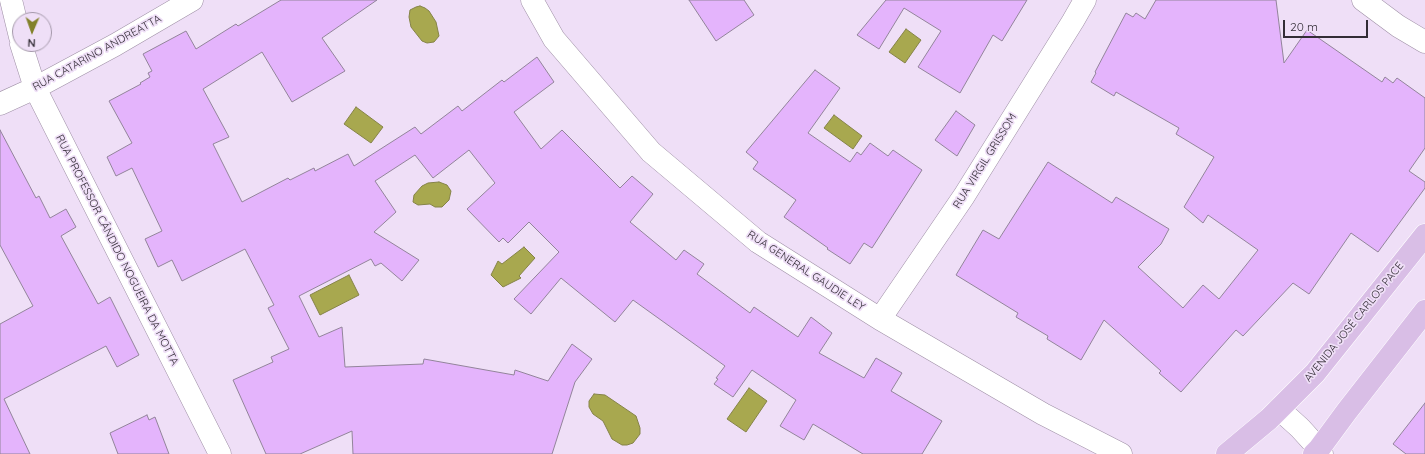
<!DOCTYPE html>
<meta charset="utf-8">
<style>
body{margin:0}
#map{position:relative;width:1425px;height:454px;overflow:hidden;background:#efdff7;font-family:Quicksand,sans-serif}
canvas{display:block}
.north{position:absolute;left:12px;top:12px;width:40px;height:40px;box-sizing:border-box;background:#efdff7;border:1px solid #a498aa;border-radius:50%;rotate:182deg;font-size:11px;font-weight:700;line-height:16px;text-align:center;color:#332d36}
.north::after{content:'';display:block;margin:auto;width:14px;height:18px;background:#82812a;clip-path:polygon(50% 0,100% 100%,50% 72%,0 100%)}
.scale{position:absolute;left:1283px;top:20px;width:85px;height:18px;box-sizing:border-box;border:2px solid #332d36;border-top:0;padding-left:5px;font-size:12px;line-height:14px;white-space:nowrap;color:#332d36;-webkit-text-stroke:3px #efdff7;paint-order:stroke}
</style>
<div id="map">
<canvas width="1425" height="454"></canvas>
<div class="north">N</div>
<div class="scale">20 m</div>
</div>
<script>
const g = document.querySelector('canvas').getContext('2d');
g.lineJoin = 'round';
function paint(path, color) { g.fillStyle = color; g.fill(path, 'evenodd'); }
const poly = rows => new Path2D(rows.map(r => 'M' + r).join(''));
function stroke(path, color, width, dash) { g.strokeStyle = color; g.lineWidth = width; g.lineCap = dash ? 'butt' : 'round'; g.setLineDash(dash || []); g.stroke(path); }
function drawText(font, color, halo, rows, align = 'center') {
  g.font = font + ' Quicksand,sans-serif'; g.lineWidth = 3.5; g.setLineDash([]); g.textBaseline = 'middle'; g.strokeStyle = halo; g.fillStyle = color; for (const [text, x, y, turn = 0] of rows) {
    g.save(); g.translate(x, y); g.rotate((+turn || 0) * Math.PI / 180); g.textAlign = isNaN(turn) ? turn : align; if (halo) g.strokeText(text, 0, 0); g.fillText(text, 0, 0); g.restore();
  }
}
const water = poly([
 [420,6,425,8,429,11,436,22,439,36,434,42,427,43,422,41,411,27,409,17,410,10,416,7,420,6],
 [906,29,921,40,905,63,889,52,906,29],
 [356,107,383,127,371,143,344,124,356,107],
 [834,115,862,136,853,149,824,128,834,115],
 [439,182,447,185,451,191,449,200,442,207,435,207,430,204,418,205,413,202,414,195,422,186,428,183,439,182],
 [524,247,535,258,519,276,521,278,503,287,491,275,498,261,502,264,524,247],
 [349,275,359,295,320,315,310,295,349,275],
 [749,388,767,401,746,432,727,419,749,388],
 [594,394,605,395,636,416,640,428,640,434,633,443,627,445,622,445,612,439,603,421,593,414,589,407,589,401,594,394]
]);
const building = poly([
 [281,0,377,0,322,38,345,71,292,102,262,52,203,89,229,137,213,144,242,202,288,178,290,180,314,168,315,171,348,154,354,166,415,127,421,134,458,106,462,111,502,80,504,82,537,57,554,82,514,112,541,149,562,130,620,188,632,176,653,194,630,222,676,260,684,250,704,264,697,274,750,313,754,307,798,337,811,317,832,333,819,353,864,378,876,358,902,373,891,391,942,421,922,454,863,454,813,424,804,440,780,426,796,400,752,370,733,397,714,384,718,379,716,378,725,366,633,300,615,322,561,278,531,314,514,299,559,252,529,222,508,243,503,238,499,242,467,209,495,183,469,150,433,178,415,155,375,181,396,212,374,232,419,260,402,281,381,263,375,266,371,259,299,296,319,337,342,327,345,367,423,364,424,359,514,375,515,370,548,381,572,344,592,359,575,382,552,454,353,454,352,431,300,454,266,454,233,380,273,362,271,357,289,349,268,308,274,305,245,249,182,281,172,260,158,267,145,239,162,231,132,168,116,176,107,157,132,143,109,101,141,84,140,83,150,77,148,73,152,71,143,54,186,31,196,49,236,24,238,26,281,0],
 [689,0,744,0,754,15,716,41,689,0],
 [886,0,1027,0,1002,41,993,35,960,93,918,67,941,31,904,8,879,49,857,35,886,0],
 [1156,0,1276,0,1284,63,1307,30,1382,82,1385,77,1393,83,1397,78,1425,98,1425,148,1409,171,1425,182,1425,188,1378,252,1351,233,1309,294,1293,283,1243,336,1236,330,1181,392,1159,373,1161,371,1104,320,1081,360,1047,339,1048,336,1016,317,1018,313,956,275,983,230,999,239,1048,162,1112,203,1116,197,1169,229,1161,244,1138,267,1183,308,1203,285,1219,299,1258,250,1208,215,1203,223,1184,207,1214,157,1176,134,1179,128,1116,92,1114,96,1091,82,1096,73,1095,72,1126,13,1133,17,1136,13,1145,19,1156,0],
 [815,70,840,88,808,133,850,162,857,152,861,155,870,143,888,156,893,150,922,170,872,248,864,243,850,264,827,249,828,248,784,217,796,200,753,169,758,162,746,152,815,70],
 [956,111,975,125,957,156,935,140,956,111],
 [0,130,36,198,39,196,50,218,66,209,76,227,61,236,98,304,110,297,139,355,117,367,106,346,4,399,30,454,0,454,0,324,33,306,0,245,0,130],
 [1425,403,1425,454,1406,454,1393,444,1425,403],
 [147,415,149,420,155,417,169,454,118,454,110,433,147,415]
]);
const minor = poly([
 [11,0,20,37],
 [532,0,554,39,651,152,758,242,880,319,1043,414,1121,454],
 [1363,0,1398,26,1425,42],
 [21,44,35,88,220,454],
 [0,104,35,88,115,45,192,0],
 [880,319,964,196,1073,21,1085,0],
 [1279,409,1300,428,1319,449,1322,454]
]);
const major = poly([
 [1227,454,1269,419,1315,373,1425,235],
 [1314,454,1319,449,1347,411,1425,311]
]);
const streetNames = [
 ["RUA CATARINO ANDREATTA",97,53,-29],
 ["RUA VIRGIL GRISSOM",985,161,-58],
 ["RUA PROFESSOR CÂNDIDO NOGUEIRA DA MOTTA",117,250,63],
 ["RUA GENERAL GAUDIE LEY",806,271,33],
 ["AVENIDA JOSÉ CARLOS PACE",1354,322,-51]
];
paint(water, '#a8a84f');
stroke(water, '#858348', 1);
paint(building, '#e4b4fc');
stroke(building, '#92849a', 1);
stroke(minor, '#9e8fa5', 23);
stroke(major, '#fff', 23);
stroke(minor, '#fff', 22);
stroke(major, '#d9bee6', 22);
drawText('11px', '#332d36', '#efdff7', streetNames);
</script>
